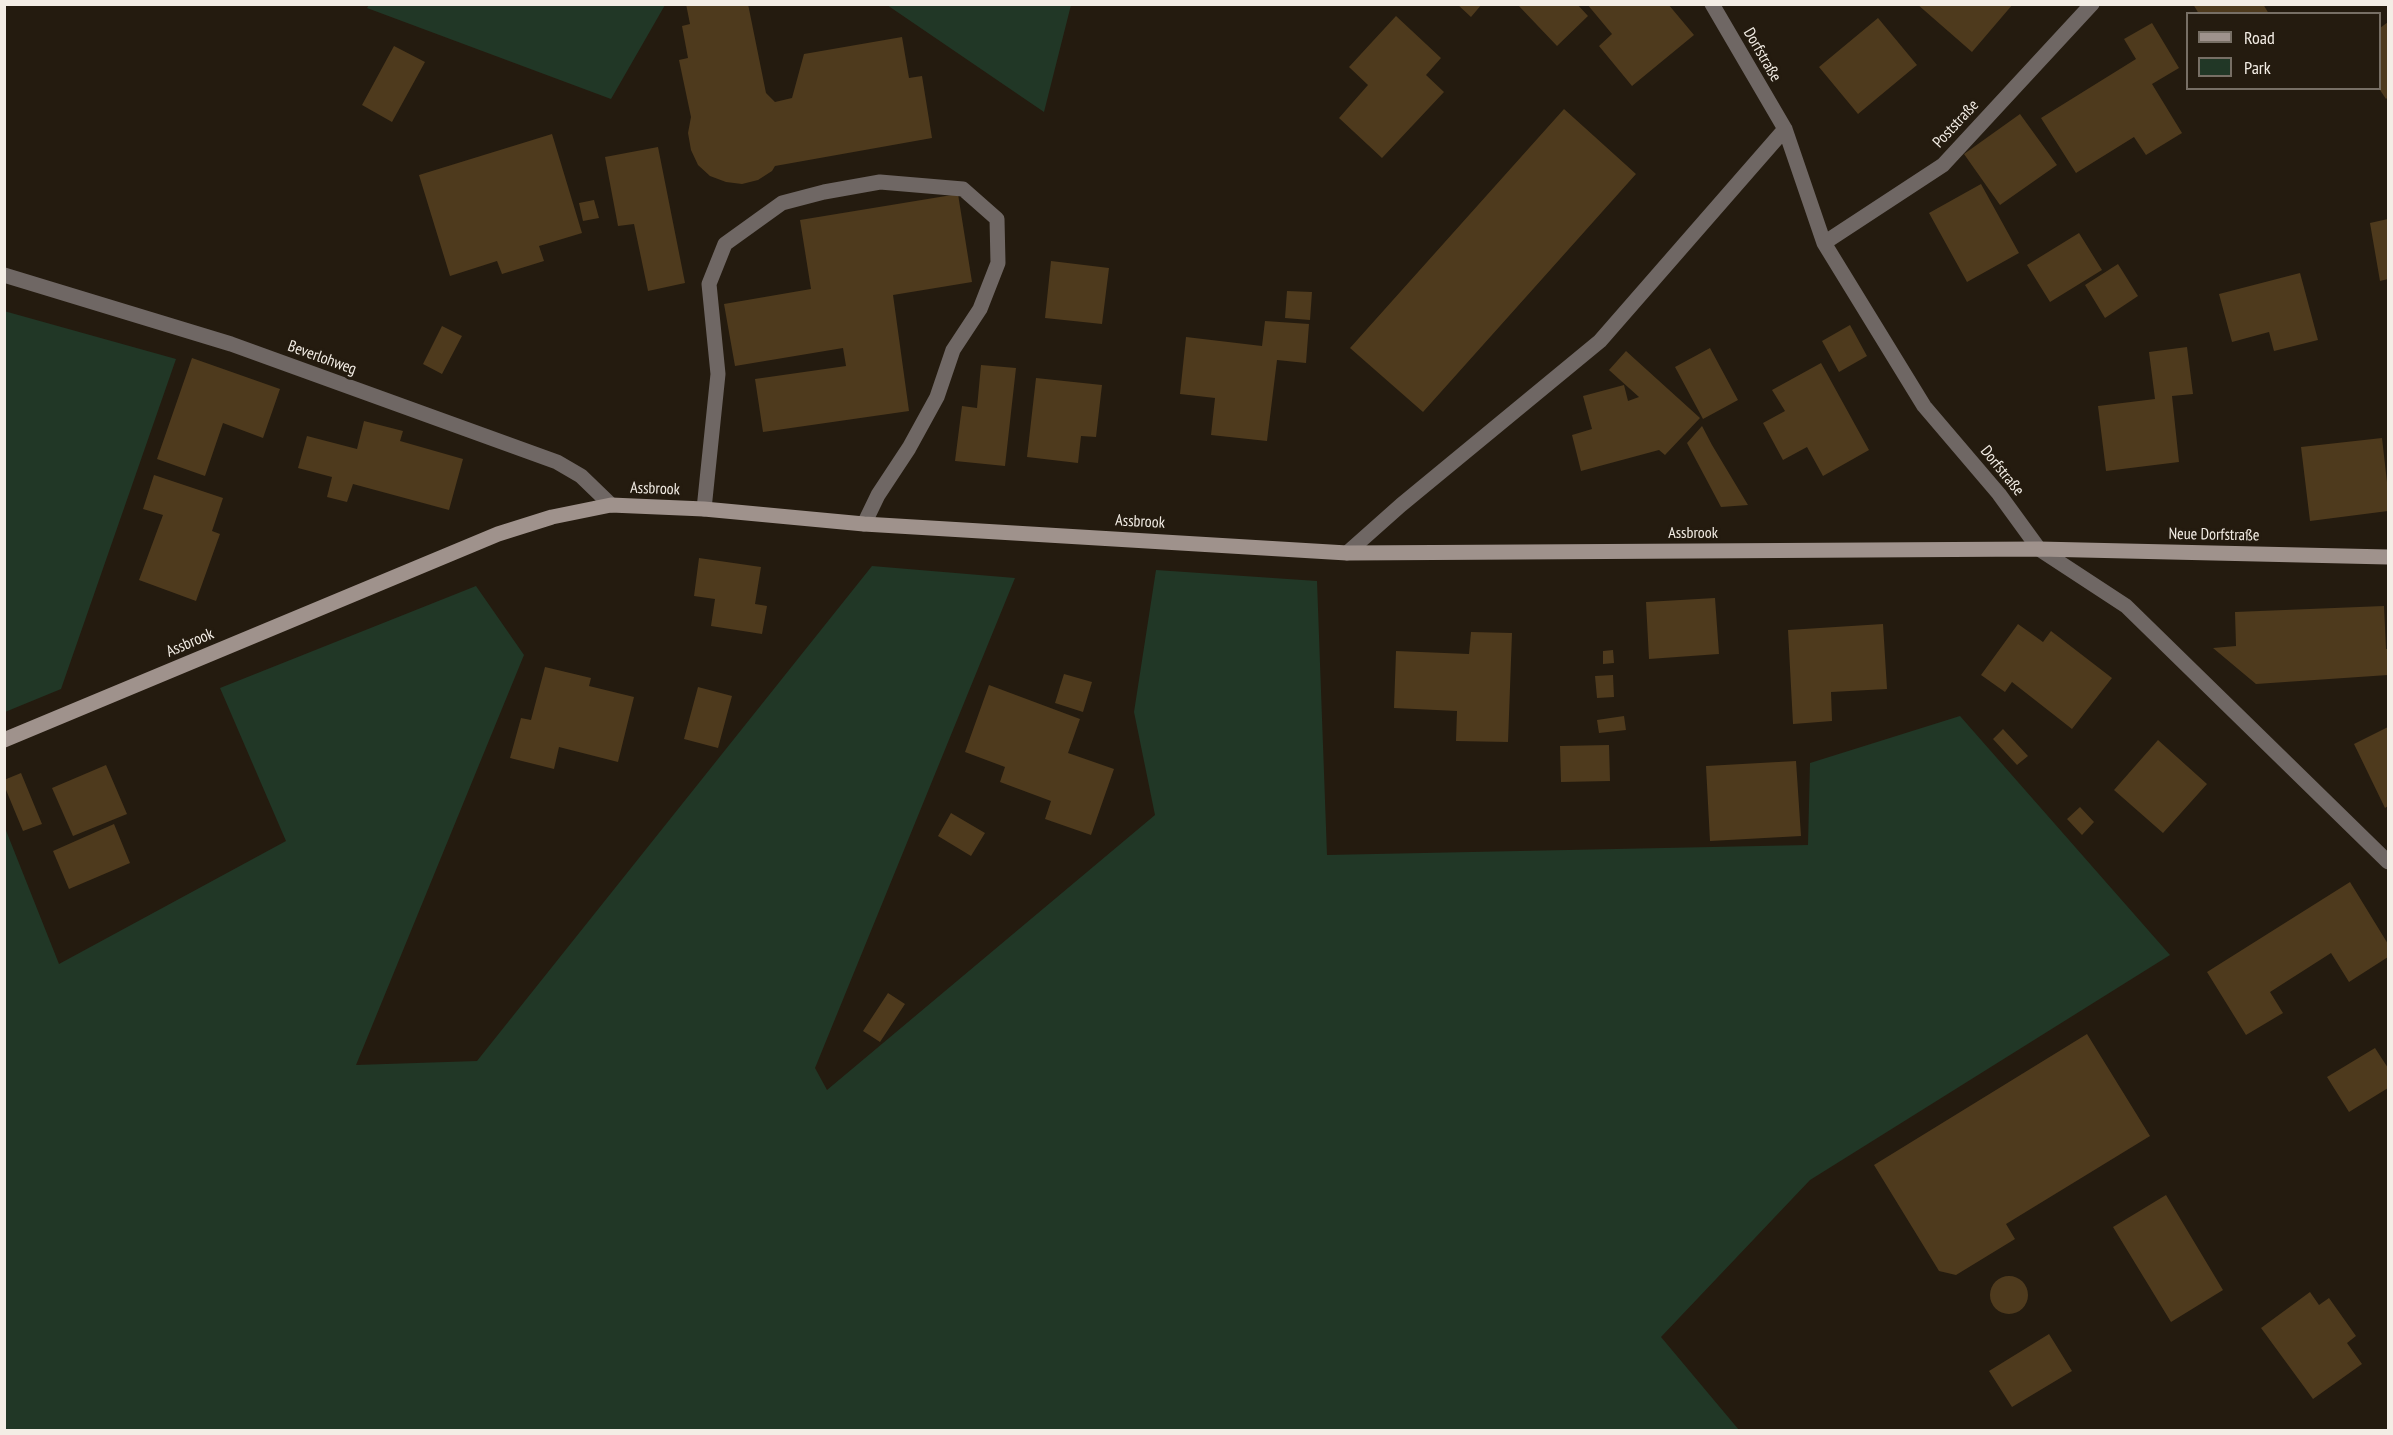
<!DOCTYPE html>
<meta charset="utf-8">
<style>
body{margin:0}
#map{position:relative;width:2393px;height:1435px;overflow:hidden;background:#241b0f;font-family:"PT Sans Narrow",sans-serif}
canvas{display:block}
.frame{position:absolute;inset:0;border:6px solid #f3ede5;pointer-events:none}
.legend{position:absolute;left:2186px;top:12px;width:195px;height:78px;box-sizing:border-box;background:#241b0f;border:2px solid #776f65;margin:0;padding:8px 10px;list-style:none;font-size:18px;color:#f3ede5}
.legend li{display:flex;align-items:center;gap:12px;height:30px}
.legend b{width:30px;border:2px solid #776f65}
</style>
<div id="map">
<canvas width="2393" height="1435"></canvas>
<div class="frame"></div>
<ul class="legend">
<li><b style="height:8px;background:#9f928c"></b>Road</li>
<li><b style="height:16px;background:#213726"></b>Park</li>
</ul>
</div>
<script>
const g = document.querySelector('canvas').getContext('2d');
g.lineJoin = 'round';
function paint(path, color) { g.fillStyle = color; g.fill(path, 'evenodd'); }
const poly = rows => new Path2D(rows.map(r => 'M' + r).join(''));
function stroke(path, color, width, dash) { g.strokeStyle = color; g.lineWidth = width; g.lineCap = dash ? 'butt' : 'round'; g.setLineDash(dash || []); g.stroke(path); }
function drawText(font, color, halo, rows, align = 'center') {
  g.font = font + ' "PT Sans Narrow",sans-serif'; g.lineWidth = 6; g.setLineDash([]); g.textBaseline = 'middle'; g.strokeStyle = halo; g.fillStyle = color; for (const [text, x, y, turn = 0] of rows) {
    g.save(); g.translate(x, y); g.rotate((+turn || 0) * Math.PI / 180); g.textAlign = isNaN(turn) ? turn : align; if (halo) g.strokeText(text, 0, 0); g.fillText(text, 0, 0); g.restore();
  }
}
const green = poly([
 [369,5,665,4,665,5,611,99,367,8],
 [887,5,1071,5,1044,112],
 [4,311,176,359,61,689,5,712],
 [872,566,1015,578,815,1068,827,1090,1155,815,1134,712,1156,570,1317,581,1327,855,1808,845,1810,763,1960,716,2170,955,1810,1180,1661,1337,1739,1430,5,1430,5,828,59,964,286,841,220,688,476,586,524,655,356,1065,477,1061]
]);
const building = poly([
 [686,4,748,4,766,93,775,102,792,98,804,54,902,37,909,78,922,76,932,138,775,166,772,171,758,180,742,184,726,182,710,176,698,165,691,150,688,133,691,117,679,60,688,58,682,26,690,24],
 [1457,4,1482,4,1471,17],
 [1517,4,1577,4,1588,16,1557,46],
 [1587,4,1668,4,1694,35,1632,86,1599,46,1612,34],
 [1917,4,2013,4,1972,52],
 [2193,4,2263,4,2269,14,2199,14],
 [1396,16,1441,58,1426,75,1444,92,1382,158,1339,118,1368,85,1349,67],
 [1878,18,1917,65,1858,114,1819,67],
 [2388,22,2388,97,2386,99,2380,90,2380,28],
 [2152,23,2179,68,2152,84,2182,133,2146,155,2134,137,2076,173,2041,118,2136,59,2124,39],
 [394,46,425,62,392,122,362,105],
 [1564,109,1636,174,1423,412,1350,348],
 [2020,114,2057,165,2000,205,1964,154],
 [552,134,582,233,539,246,544,261,502,274,497,261,450,276,419,175],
 [658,147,685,283,648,291,634,224,618,226,605,157],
 [1981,184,2019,253,1967,282,1929,213],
 [958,194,972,282,893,295,909,411,763,432,755,379,846,366,843,348,735,366,724,304,811,289,800,220],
 [594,200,599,218,583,221,579,203],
 [2388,219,2388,279,2380,281,2370,223],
 [2079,233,2102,270,2050,302,2027,265],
 [1051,261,1109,268,1102,324,1045,318],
 [2118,264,2138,296,2105,318,2085,285],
 [2300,273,2318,340,2274,351,2269,332,2232,342,2219,294],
 [1287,291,1312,292,1310,320,1285,318],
 [1265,321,1309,324,1306,363,1277,360,1267,441,1211,435,1215,398,1180,394,1186,337,1262,346],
 [1850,325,1867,356,1839,372,1822,341],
 [442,326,462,336,442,374,423,364],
 [2187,347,2193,394,2172,396,2179,462,2106,471,2098,406,2155,399,2149,352],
 [1710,348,1738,400,1703,419,1675,367],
 [1626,351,1700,418,1665,455,1659,450,1581,471,1572,435,1592,429,1583,396,1624,385,1628,401,1639,397,1609,370],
 [192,358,280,389,263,438,223,423,205,476,157,459],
 [1821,363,1869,450,1823,476,1807,447,1783,460,1763,423,1785,411,1772,390],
 [981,365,1016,368,1005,466,955,461,962,406,977,408],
 [1036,378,1102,385,1096,437,1081,436,1078,463,1027,457],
 [364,421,403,431,400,441,463,459,449,510,353,484,347,502,327,497,332,477,298,468,307,436,357,449],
 [1702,426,1712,445,1748,505,1721,507,1687,443],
 [2382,438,2388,491,2388,511,2310,521,2301,447],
 [154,475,223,498,212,531,220,534,196,601,139,580,163,515,143,509],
 [699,558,761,567,755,604,767,606,762,634,711,626,715,599,694,596],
 [1715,598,1719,654,1649,659,1646,602],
 [2384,606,2386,649,2388,649,2388,675,2256,684,2213,648,2236,646,2235,612],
 [1883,624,1887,689,1831,692,1832,721,1793,724,1788,630],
 [2018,624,2043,642,2051,631,2112,678,2072,729,2012,682,2005,692,1981,675],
 [1471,632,1512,633,1508,742,1456,741,1457,711,1394,708,1396,651,1469,654],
 [1613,650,1614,663,1603,664,1603,651],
 [545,667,591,678,589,686,634,697,618,762,559,747,554,769,510,758,521,718,531,720],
 [1064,674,1092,682,1083,712,1055,703],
 [1613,675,1614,697,1597,698,1595,676],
 [989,685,1080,719,1068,753,1114,769,1091,835,1045,819,1051,801,1000,782,1005,767,965,752],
 [698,687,732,696,718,748,684,739],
 [1624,716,1626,730,1599,733,1597,720],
 [2388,727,2388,806,2385,808,2354,744],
 [2003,729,2028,756,2017,765,1993,739],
 [2158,740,2207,784,2163,833,2114,790],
 [1609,745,1610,781,1561,782,1560,746],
 [1796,761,1801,836,1710,841,1706,766],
 [106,765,127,814,73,836,52,788],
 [21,773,42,824,23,831,4,785,4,780],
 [2080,807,2094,822,2082,835,2067,819],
 [951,813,985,833,971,856,938,836],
 [114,824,130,863,69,889,53,851],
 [2350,882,2388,944,2388,957,2349,982,2331,953,2270,992,2283,1013,2246,1035,2207,972],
 [888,993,905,1004,880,1042,863,1031],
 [2087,1034,2150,1136,2006,1224,2015,1239,1956,1275,1939,1271,1874,1165],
 [2375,1048,2388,1068,2388,1088,2349,1112,2327,1077],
 [2166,1195,2223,1290,2171,1322,2113,1227],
 '1990 1295a19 19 0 1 1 38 0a19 19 0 1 1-38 0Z',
 [2310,1292,2319,1305,2329,1298,2356,1336,2347,1343,2362,1364,2313,1399,2261,1328],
 [2049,1334,2072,1371,2012,1407,1989,1371]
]);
const lane = poly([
 [704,509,718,374,709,284,725,244,782,203,824,192,880,182,963,189,997,219,998,263,980,309,953,350,937,397,909,448,878,495,864,524]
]);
const street = poly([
 [1712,4,1785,129,1824,243,1924,406,1999,494,2039,549,2126,606,2388,862],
 [1824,243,1943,165,2092,4],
 [4,275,231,344,557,462,581,476,611,505],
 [1347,553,1401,505,1600,341,1785,129]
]);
const secondary = poly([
 [4,740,498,534,552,517,611,505,704,509,864,524,1347,553,2039,549,2388,557]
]);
const streetNames = [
 ["Dorfstraße",1762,55,60],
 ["Poststraße",1956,124,-47],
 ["Beverlohweg",322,358,20],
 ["Dorfstraße",2002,471,51],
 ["Assbrook",655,489,2],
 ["Assbrook",1140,522,3],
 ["Assbrook",1693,533],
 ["Neue Dorfstraße",2214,535,1],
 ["Assbrook",190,643,-23]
];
paint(green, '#213726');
paint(building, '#4e3a1d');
stroke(lane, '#6f6764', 15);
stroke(street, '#6f6764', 15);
stroke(secondary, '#9f928c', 15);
drawText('16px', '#f3ede5', '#241b0f', streetNames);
</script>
